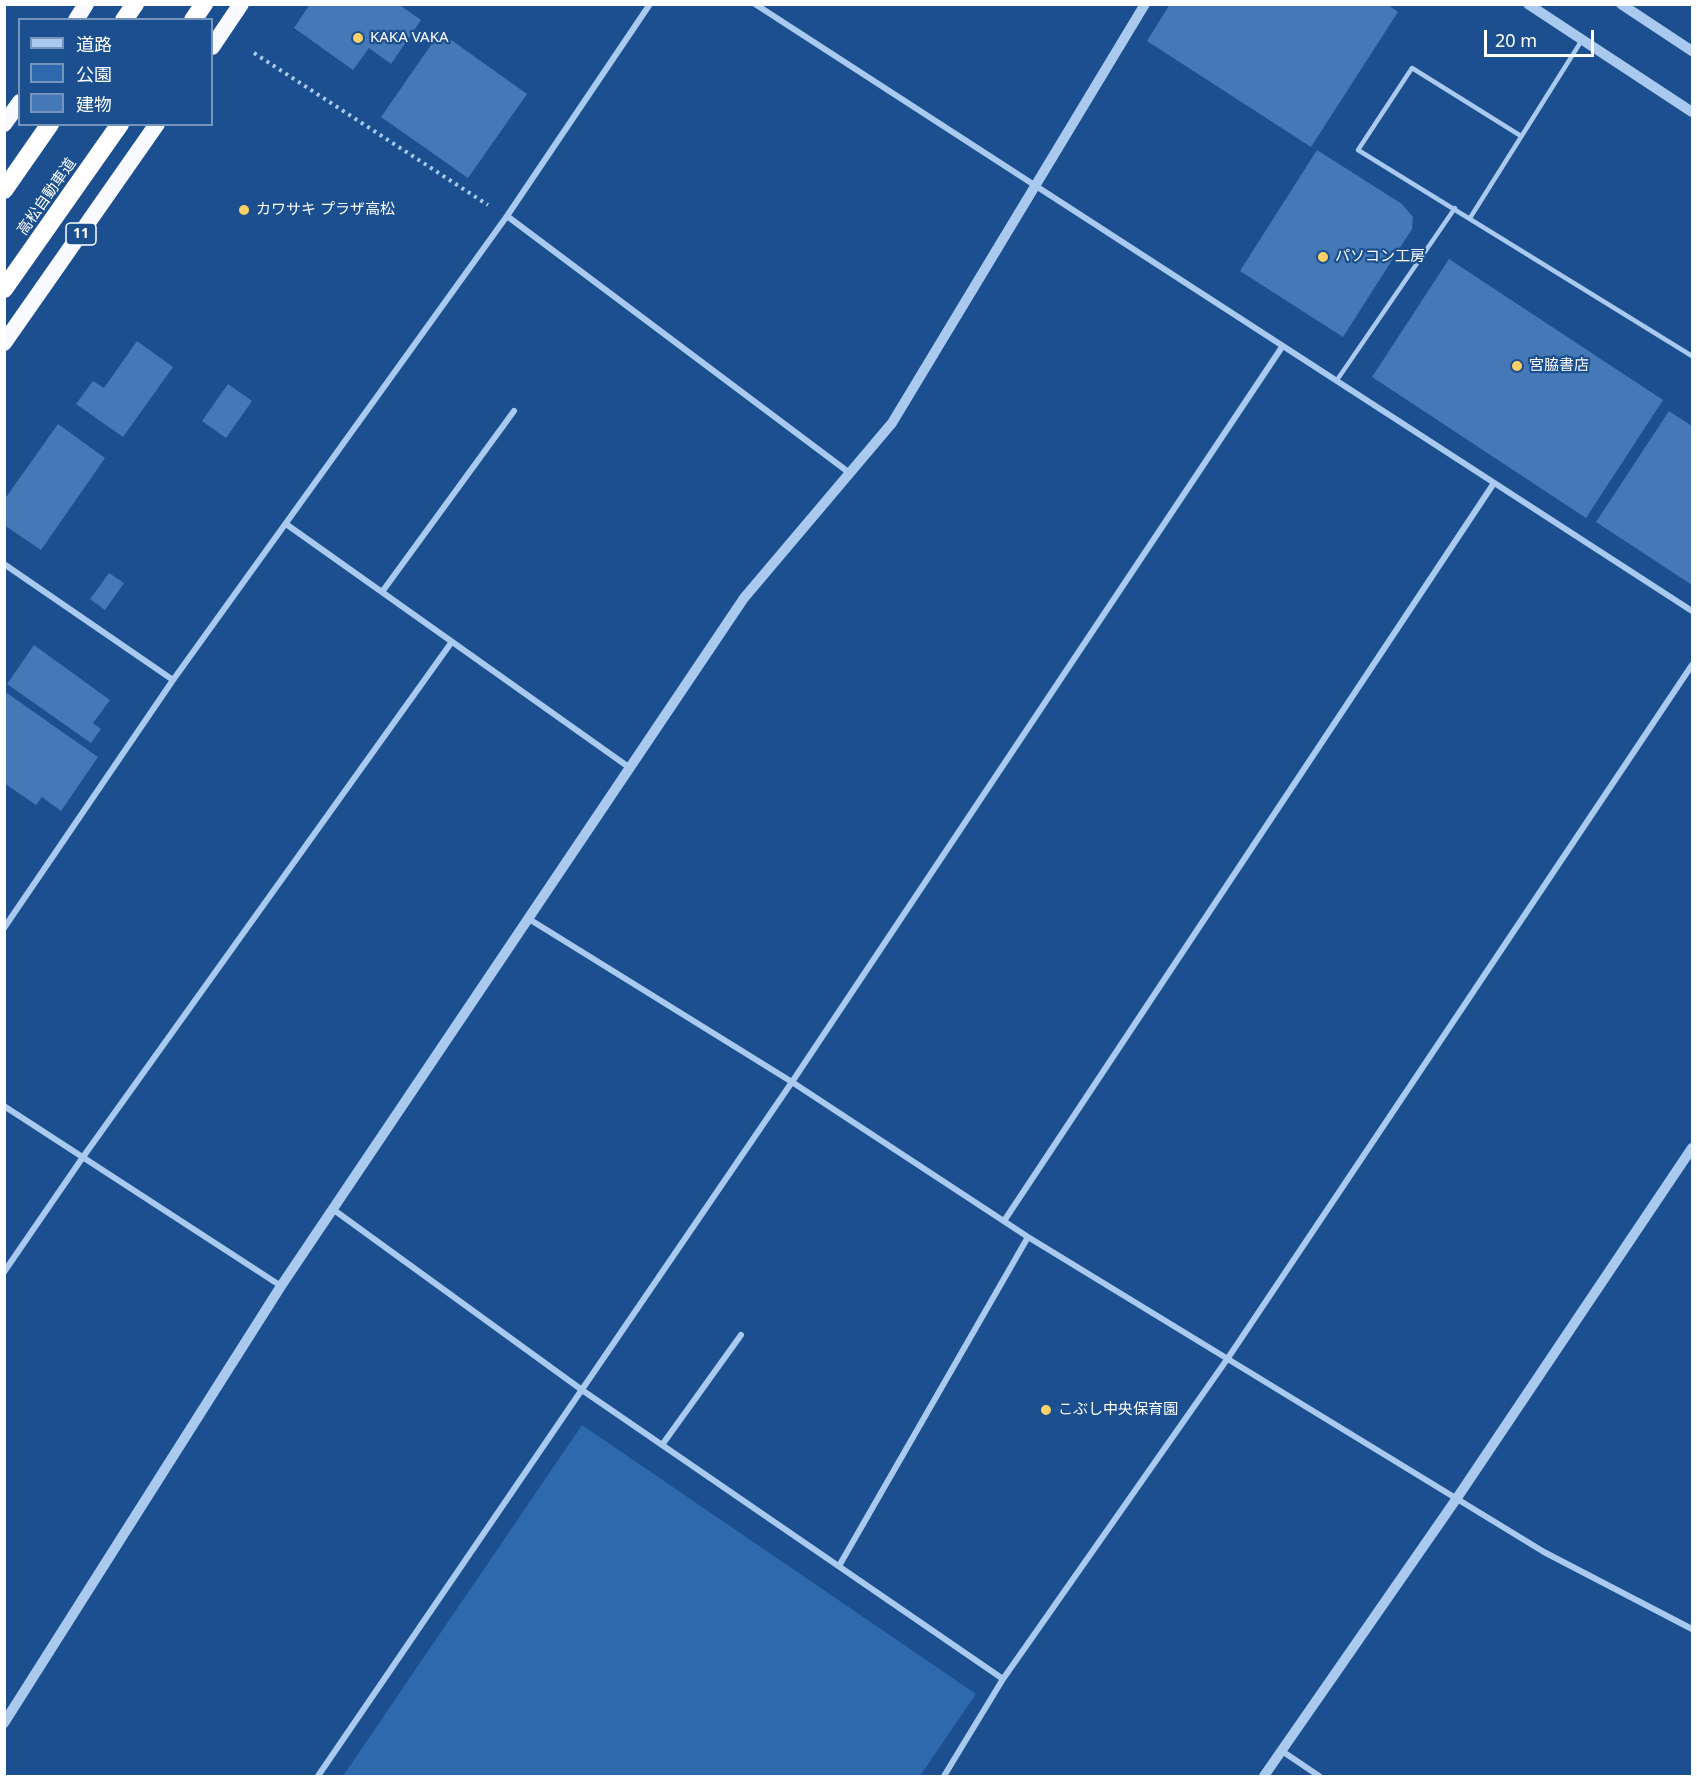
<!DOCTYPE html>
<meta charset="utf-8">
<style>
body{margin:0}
#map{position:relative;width:1697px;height:1781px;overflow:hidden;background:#1b4f8f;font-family:"Noto Sans","Noto Sans JP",sans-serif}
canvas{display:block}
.frame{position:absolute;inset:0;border:6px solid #fff;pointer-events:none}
.legend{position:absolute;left:18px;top:18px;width:195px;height:108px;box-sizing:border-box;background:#1b4f8f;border:2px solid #7695bc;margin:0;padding:8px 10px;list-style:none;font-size:18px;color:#fff}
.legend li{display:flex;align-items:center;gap:12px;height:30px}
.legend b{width:30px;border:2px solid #7695bc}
.scale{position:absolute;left:1484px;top:30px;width:110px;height:27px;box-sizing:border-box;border:3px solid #fff;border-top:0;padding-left:8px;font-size:18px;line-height:21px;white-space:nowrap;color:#fff;-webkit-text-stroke:4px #1b4f8f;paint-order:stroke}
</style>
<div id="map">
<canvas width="1697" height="1781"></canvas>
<div class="frame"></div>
<ul class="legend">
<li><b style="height:8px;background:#a9c9ee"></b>道路</li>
<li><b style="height:16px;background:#2e69ad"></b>公園</li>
<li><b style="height:16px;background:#4478b7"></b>建物</li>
</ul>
<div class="scale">20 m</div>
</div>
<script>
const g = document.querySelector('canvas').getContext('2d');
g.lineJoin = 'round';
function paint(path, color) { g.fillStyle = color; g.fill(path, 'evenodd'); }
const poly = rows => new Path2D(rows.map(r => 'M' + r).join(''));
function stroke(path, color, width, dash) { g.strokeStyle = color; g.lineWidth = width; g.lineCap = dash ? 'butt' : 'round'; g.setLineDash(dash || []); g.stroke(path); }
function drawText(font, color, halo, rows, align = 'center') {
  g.font = font + ' "Noto Sans","Noto Sans JP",sans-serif'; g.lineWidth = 4.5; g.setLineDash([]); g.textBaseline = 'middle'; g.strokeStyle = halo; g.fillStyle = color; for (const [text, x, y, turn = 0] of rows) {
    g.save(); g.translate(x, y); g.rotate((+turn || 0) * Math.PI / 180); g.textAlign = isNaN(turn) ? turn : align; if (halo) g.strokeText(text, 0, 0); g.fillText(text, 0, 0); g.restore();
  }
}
const green = poly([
 [582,1425,976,1694,920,1776,343,1776]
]);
const building = poly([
 [310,4,398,4,421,20,391,64,369,48,353,70,294,28],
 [1170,4,1387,4,1398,12,1311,147,1147,41],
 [440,32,527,94,468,178,381,117],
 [1317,150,1402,204,1413,217,1412,229,1343,337,1240,271],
 [1449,259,1663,400,1586,518,1372,377],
 [137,341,173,367,123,437,76,404,93,381,104,388],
 [228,384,252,401,226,438,202,421],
 [1669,411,1692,426,1692,585,1596,522],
 [58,424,105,458,41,550,4,525,4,500],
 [109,573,124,583,105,610,90,599],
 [34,645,110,700,93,723,101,729,91,743,7,684],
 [4,691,98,757,61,811,42,797,36,805,4,783]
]);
const path = poly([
 [254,53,488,205]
]);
const service = poly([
 [1521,136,1412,68,1358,150,1692,356],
 [1470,218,1582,40],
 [1337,380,1455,208]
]);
const minor = poly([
 [755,4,1692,611],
 [507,216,851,474],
 [286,524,630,768],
 [4,564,173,680],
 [382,592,514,411],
 [529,919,792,1082,1028,1237,1544,1552,1692,1629],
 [4,928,173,680,507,216,650,4],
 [4,1106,281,1286],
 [334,1210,582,1390,1003,1679],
 [1004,1221,1494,483],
 [4,1272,83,1157,451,643],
 [662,1445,741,1335],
 [839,1566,1028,1237],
 [1282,1751,1319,1776],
 [318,1776,792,1082,1282,347],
 [944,1776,1003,1679,1228,1358,1692,665]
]);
const tertiary = poly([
 [1528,4,1692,112],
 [1621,4,1692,51],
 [4,1723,281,1286,744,598,892,423,1145,4],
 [1264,1776,1457,1498,1692,1148]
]);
const trunk = poly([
 [76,20,86,4],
 [212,47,241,4],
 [4,124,20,102],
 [4,343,157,124]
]);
const motorway = poly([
 [124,20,135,4],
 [193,20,204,4],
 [4,190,50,124],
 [4,289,120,124]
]);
const markers = [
 [358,38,6,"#ffd166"],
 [244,210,6,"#ffd166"],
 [1323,257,6,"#ffd166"],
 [1517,366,6,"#ffd166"],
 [1046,1410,6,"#ffd166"]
];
const shields = [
 [81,234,30]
];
const shieldNames = [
 ["11",81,234]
];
const poiNames = [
 ["KAKA VAKA",370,38],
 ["カワサキ プラザ高松",256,210],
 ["パソコン工房",1335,257],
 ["宮脇書店",1529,366],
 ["こぶし中央保育園",1058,1410]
];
const streetNames = [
 ["高松自動車道",47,197,-55]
];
paint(green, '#2e69ad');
paint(building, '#4478b7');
stroke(path, '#a9c9ee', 4, [3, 4.5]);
stroke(service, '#a9c9ee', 4.5);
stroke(minor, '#a9c9ee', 6);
stroke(tertiary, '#a9c9ee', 10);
stroke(trunk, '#f8faff', 16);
stroke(motorway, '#fff', 18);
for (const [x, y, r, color] of markers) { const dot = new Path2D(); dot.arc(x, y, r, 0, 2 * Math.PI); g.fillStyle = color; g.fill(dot); stroke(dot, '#1b4f8f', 2); }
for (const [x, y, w] of shields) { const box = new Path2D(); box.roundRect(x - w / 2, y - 11, w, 22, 4.5); g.fillStyle = '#1b4f8f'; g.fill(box); stroke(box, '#fff', 1.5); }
drawText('bold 14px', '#fff', null, shieldNames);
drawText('15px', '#fff', '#1b4f8f', poiNames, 'left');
drawText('15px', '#fff', '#1b4f8f', streetNames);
</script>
